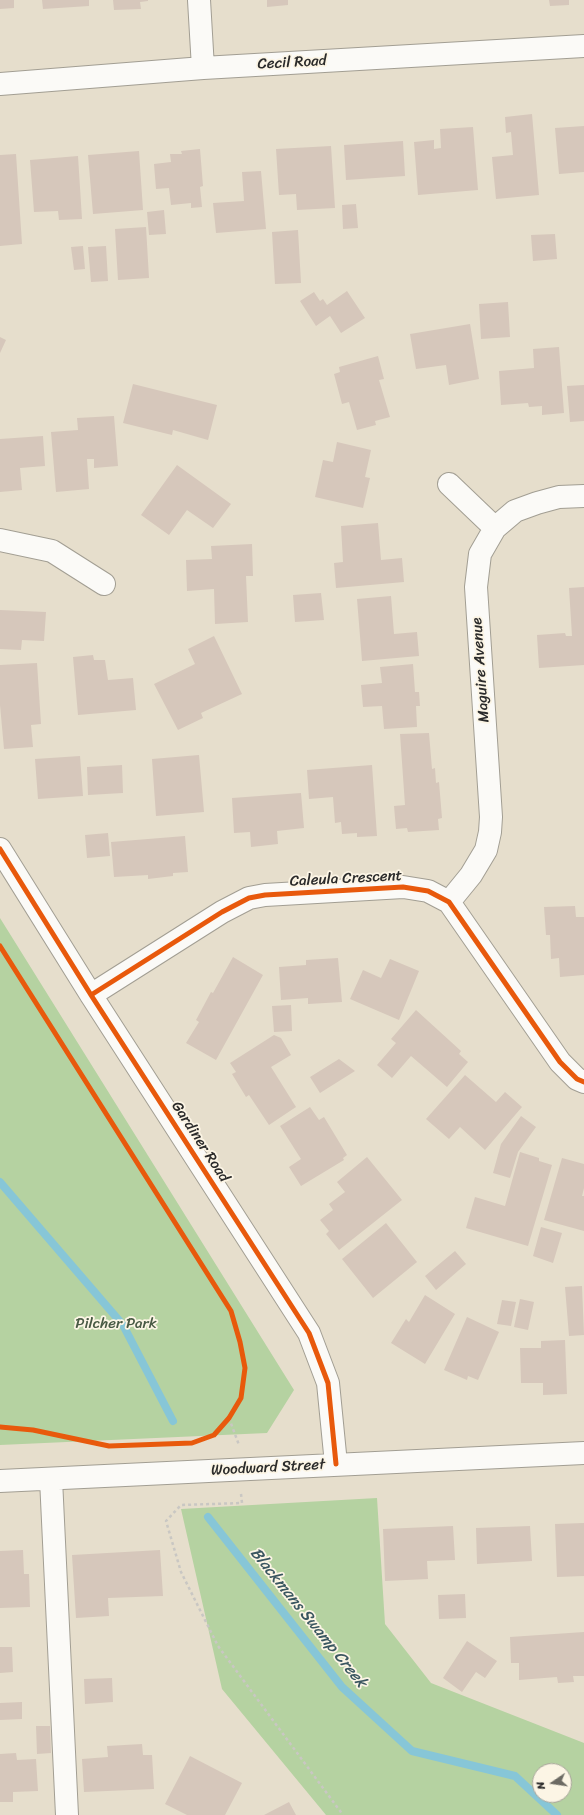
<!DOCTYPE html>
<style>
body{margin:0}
#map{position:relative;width:584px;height:1815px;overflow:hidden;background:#e6decc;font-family:Sriracha,sans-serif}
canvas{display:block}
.north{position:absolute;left:532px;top:1763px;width:40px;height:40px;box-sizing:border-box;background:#fcf5e5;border:1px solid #a8a49b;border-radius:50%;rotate:257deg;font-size:11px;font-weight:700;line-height:16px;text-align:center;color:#2b2b2b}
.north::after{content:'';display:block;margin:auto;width:14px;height:18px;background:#6c6a63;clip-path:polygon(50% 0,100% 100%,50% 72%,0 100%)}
</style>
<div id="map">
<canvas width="584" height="1815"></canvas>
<div class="north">N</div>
</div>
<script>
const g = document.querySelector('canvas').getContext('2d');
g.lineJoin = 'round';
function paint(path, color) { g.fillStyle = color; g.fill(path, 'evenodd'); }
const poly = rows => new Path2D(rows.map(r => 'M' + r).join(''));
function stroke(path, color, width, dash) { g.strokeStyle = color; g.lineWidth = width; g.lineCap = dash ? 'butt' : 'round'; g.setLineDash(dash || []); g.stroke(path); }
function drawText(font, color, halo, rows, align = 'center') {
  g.font = font + ' Sriracha,sans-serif'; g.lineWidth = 3.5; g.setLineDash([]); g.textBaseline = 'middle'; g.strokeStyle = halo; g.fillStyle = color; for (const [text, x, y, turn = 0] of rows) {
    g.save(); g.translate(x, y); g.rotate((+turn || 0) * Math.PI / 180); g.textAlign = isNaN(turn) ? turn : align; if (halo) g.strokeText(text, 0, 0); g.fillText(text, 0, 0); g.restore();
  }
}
const green = poly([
 [0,918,294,1390,267,1433,0,1445],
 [377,1498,385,1624,431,1683,584,1743,584,1815,326,1815,222,1689,181,1509],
 [540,1771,564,1771,564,1795,540,1795]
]);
const stream = poly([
 [0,1182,123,1325,173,1421],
 [208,1517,342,1687,412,1751,515,1776,557,1815]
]);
const building = poly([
 [0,0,14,0,14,8,0,9],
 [42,0,89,0,89,6,43,9],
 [113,0,148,0,148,1,140,2,141,9,114,10],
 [267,0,288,0,288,5,267,7],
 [549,0,569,0,569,5,550,6],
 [532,114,539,195,496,199,492,157,513,155,511,132,506,133,505,117],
 [584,126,584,172,559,174,555,128],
 [473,127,478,190,418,195,414,142,434,140,434,149,441,148,440,129],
 [403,141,405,176,346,180,344,145],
 [331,146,335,208,297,210,296,194,279,195,276,149],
 [200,149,203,186,200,187,202,207,191,208,191,203,171,205,169,188,156,189,154,164,171,162,170,154,182,154,181,151],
 [139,151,143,210,93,214,88,155],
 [16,154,22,244,0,246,0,155],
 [78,156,82,219,59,220,58,211,34,212,30,160],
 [261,171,266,229,216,233,213,203,244,201,242,172],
 [356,204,358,228,343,229,342,205],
 [164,210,166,234,149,235,147,212],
 [146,227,149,278,118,280,115,229],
 [298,230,301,283,275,284,272,232],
 [555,234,557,259,533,261,531,235],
 [83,246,85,269,74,270,71,247],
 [106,246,108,281,91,282,88,247],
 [347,291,365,318,341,333,330,316,316,326,300,301,314,292,320,301,323,299,327,305],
 [508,302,510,337,481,339,479,304],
 [470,324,479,379,449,385,446,365,416,369,410,334],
 [0,337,6,340,0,353],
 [559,347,564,413,542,415,542,406,529,407,528,403,501,405,499,371,534,368,533,349],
 [378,356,384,379,379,380,390,417,375,421,376,425,357,430,349,402,342,404,334,374,340,372,339,367],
 [133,384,217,405,208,440,173,430,172,435,123,423],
 [584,385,584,421,570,422,567,386],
 [114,416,118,466,94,468,94,459,87,459,89,489,56,492,51,432,78,430,77,418],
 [43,436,45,466,20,468,22,490,0,492,0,439],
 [337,442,371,450,365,477,370,478,363,508,315,497,323,460,333,462],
 [177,465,231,504,213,528,187,510,169,535,141,515],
 [378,523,381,560,402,558,404,582,336,588,334,563,343,562,341,526],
 [252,544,253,576,246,576,248,622,215,624,214,589,187,591,186,560,212,559,211,546],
 [584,587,584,665,539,668,537,635,565,633,566,636,572,636,569,588],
 [321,593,324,620,295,622,293,595],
 [391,596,394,634,417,632,419,656,362,661,357,599],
 [0,610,46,612,44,641,22,640,21,650,0,649],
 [214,636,242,694,201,713,203,718,178,730,154,684,195,664,188,649],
 [93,655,94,660,105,660,108,680,133,678,136,710,78,715,73,657],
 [37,663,41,724,31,725,33,747,4,749,0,705,0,665],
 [413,664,415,692,419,692,420,706,416,706,417,727,384,729,382,706,363,707,361,685,382,683,380,667],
 [429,733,432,769,435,768,436,783,439,782,442,818,438,819,439,830,408,832,407,828,396,829,394,806,405,805,400,734],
 [199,755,204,812,156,816,152,759],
 [80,756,83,796,38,799,35,759],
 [122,765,123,793,88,795,87,767],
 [372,765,377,836,357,837,357,833,342,834,341,822,335,823,333,797,309,799,307,770],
 [301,793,304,828,277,831,278,844,251,847,250,832,234,833,232,798],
 [108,833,110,856,87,858,85,835],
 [185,836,188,872,173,873,173,876,148,879,148,875,114,877,111,842],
 [575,906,576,917,584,917,584,975,560,977,559,958,551,959,550,935,546,935,544,907],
 [233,957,263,975,216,1060,186,1043,199,1022,196,1020,211,992,213,993],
 [338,958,342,1002,308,1004,308,998,281,1000,279,967,306,965,306,960],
 [390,959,419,971,399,1020,350,999,363,970,381,978],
 [291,1005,292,1031,274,1032,272,1006],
 [416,1010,461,1051,459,1054,468,1062,447,1087,411,1056,392,1078,377,1065,396,1043,391,1039],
 [274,1035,281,1038,291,1055,271,1067,296,1107,269,1125,249,1095,246,1097,232,1074,236,1072,230,1063],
 [339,1059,355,1071,320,1093,310,1077],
 [465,1075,496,1102,505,1092,522,1107,485,1150,460,1127,449,1139,426,1119],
 [310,1107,319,1120,324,1117,347,1155,343,1158,344,1160,301,1186,289,1167,301,1159,280,1126],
 [521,1116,536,1127,518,1152,510,1178,493,1173,501,1144],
 [520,1152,539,1158,539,1161,552,1165,528,1246,466,1228,475,1197,505,1206],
 [367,1157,402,1200,339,1250,326,1234,329,1231,320,1220,333,1210,329,1204,345,1192,337,1182],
 [562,1158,584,1164,584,1188,582,1196,584,1196,584,1231,544,1220],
 [386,1223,417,1262,373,1298,342,1259],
 [541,1227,562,1233,553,1263,533,1256],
 [455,1251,466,1264,436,1290,425,1276],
 [582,1286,584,1335,569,1336,565,1287],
 [425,1295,455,1314,425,1364,391,1343,406,1319,409,1322],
 [520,1299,534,1302,528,1330,514,1327],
 [502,1300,516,1302,511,1326,497,1324],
 [467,1317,499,1332,478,1380,468,1376,467,1380,444,1370],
 [565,1340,567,1394,543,1395,543,1383,521,1383,520,1348,541,1348,541,1341],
 [584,1523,584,1576,557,1577,555,1524],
 [453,1526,455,1560,427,1561,428,1579,385,1581,383,1529],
 [530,1526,532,1561,477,1564,476,1528],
 [23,1550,24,1574,29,1574,30,1607,0,1608,0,1551],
 [160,1550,163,1596,108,1598,109,1616,76,1618,72,1555],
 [465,1594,466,1618,439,1619,438,1595],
 [584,1632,584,1676,573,1676,574,1682,558,1683,557,1677,519,1680,519,1663,511,1663,510,1637],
 [467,1641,497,1661,485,1678,476,1672,462,1692,443,1678],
 [0,1647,12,1647,13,1672,0,1673],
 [112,1678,113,1702,85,1704,84,1679],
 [22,1702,22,1719,0,1720,0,1703],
 [36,1726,50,1726,51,1753,37,1754],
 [142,1744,143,1755,152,1755,154,1789,84,1792,82,1759,108,1757,107,1746],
 [16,1753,17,1760,36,1759,38,1791,13,1792,13,1802,0,1802,0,1754],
 [190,1756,242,1783,225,1815,187,1815,165,1804],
 [289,1802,296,1815,264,1815]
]);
const path = poly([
 [0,946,231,1311,240,1342,245,1368,241,1398,229,1418,214,1435,192,1443,109,1446,33,1430,0,1427],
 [229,1418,239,1445],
 [241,1494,242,1503,181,1505,166,1521,181,1572,218,1646,343,1815]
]);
const minor = poly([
 [199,0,203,68],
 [0,84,203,68,584,46],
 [449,484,495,528],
 [0,540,52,551,104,584],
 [0,849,91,995,309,1333,328,1383,336,1464],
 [449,902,471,875,486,850,490,832,491,817,476,587,480,554,495,528,515,511,537,503,559,497,584,496],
 [91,995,222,912,249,898,265,895,403,887,428,891,449,902,560,1062,577,1079,584,1082],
 [51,1479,67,1815],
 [0,1481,584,1453]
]);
const cycleway = poly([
 [0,849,91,995,309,1333,328,1383,336,1464],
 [0,946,231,1311,240,1342,245,1368,241,1398,229,1418,214,1435,192,1443,109,1446,33,1430,0,1427],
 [91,995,222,912,249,898,265,895,403,887,428,891,449,902,560,1062,577,1079,584,1082]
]);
const streetNames = [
 ["Cecil Road",292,63,-3],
 ["Maguire Avenue",481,670,-94],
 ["Caleula Crescent",346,879,-3],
 ["Gardiner Road",200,1142,57],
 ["Woodward Street",268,1468,-3]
];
const parkNames = [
 ["Pilcher Park",116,1324]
];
const waterNames = [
 ["Blackmans Swamp Creek",308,1618,51]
];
paint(green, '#b5d2a1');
stroke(stream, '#87c6d7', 8);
paint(building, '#d6c7bb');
stroke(minor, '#a29e93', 24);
stroke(path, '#c9c7c3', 2.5, [3, 3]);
stroke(minor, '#fbfaf7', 22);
stroke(cycleway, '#e8590c', 5);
drawText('15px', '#2b2b2b', '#fcf5e5', streetNames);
drawText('15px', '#485a44', '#fcf5e5', parkNames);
drawText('italic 16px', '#3a5660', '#fcf5e5', waterNames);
</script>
